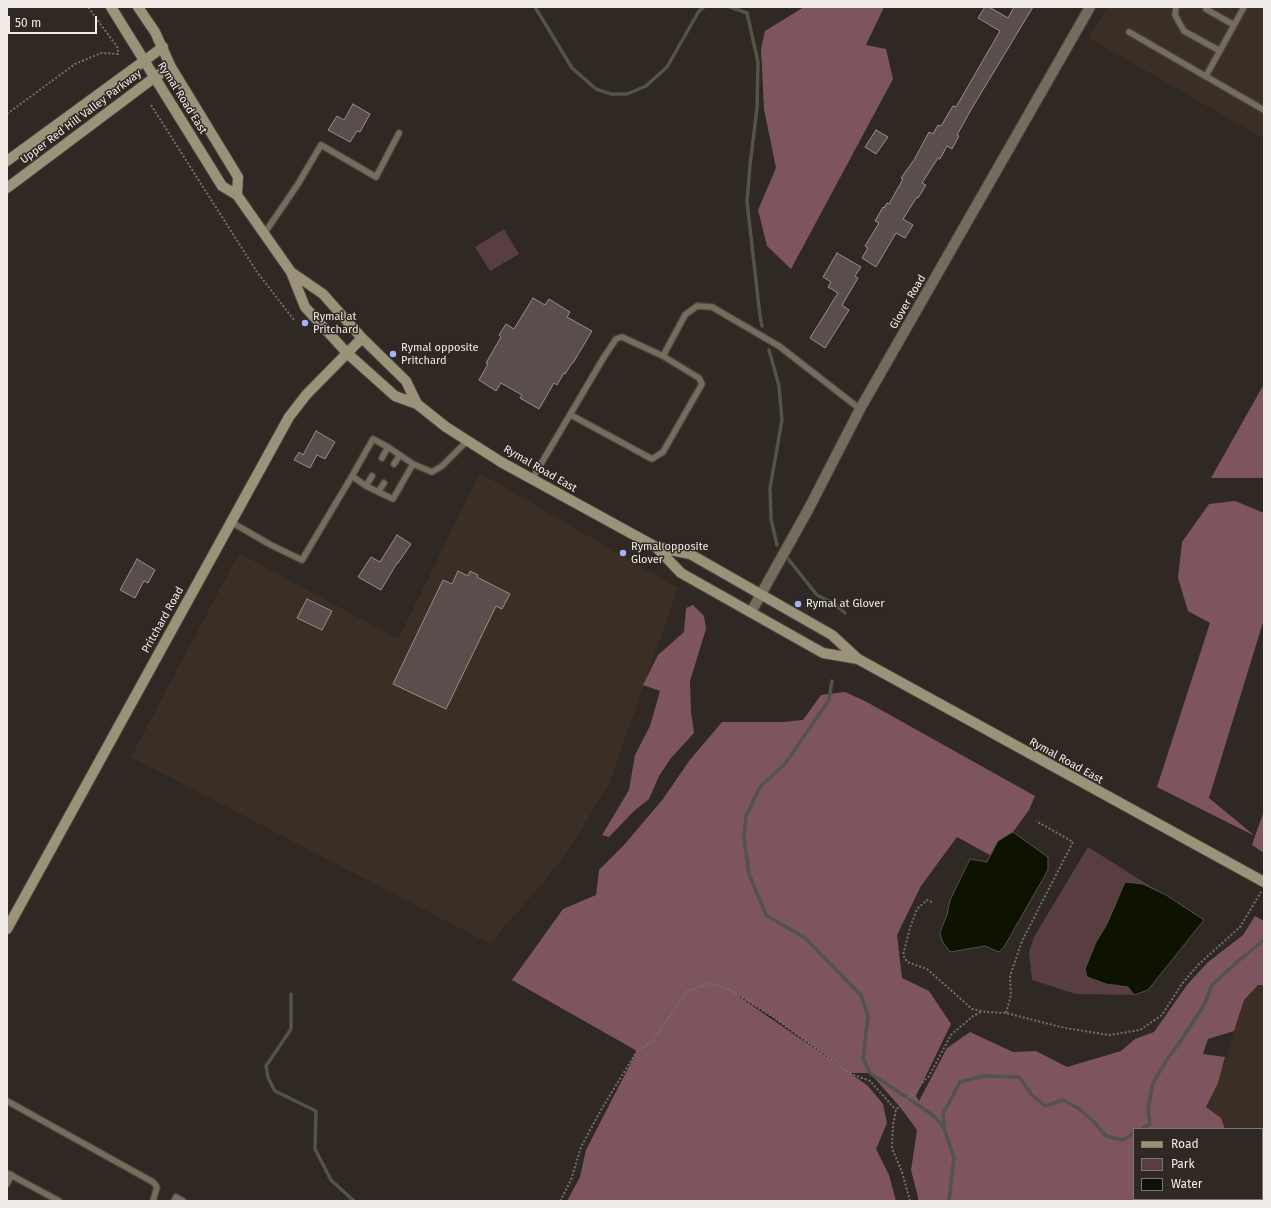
<!DOCTYPE html>
<style>
body{margin:0}
#map{position:relative;width:1271px;height:1208px;overflow:hidden;background:#2f2823;font-family:"Fira Sans",sans-serif}
canvas{display:block}
.frame{position:absolute;inset:0;border:8px solid #f1ece8;pointer-events:none}
.legend{position:absolute;left:1133px;top:1128px;width:130px;height:72px;box-sizing:border-box;background:#2f2823;border:1px solid #7d7672;margin:0;padding:5px 7px;list-style:none;font-size:12px;color:#f1ece8}
.legend li{display:flex;align-items:center;gap:8px;height:20px}
.legend b{width:20px;border:1px solid #7d7672}
.scale{position:absolute;left:8px;top:16px;width:89px;height:18px;box-sizing:border-box;border:2px solid #f1ece8;border-top:0;padding-left:5px;font-size:12px;line-height:14px;white-space:nowrap;color:#f1ece8;-webkit-text-stroke:3px #2f2823;paint-order:stroke}
</style>
<div id="map">
<canvas width="1271" height="1208"></canvas>
<div class="frame"></div>
<ul class="legend">
<li><b style="height:5px;background:#9b9379"></b>Road</li>
<li><b style="height:11px;background:#583d43"></b>Park</li>
<li><b style="height:11px;background:#0d1300"></b>Water</li>
</ul>
<div class="scale">50 m</div>
</div>
<script>
const g = document.querySelector('canvas').getContext('2d');
g.lineJoin = 'round';
function paint(path, color) { g.fillStyle = color; g.fill(path, 'evenodd'); }
const poly = rows => new Path2D(rows.map(r => 'M' + r).join(''));
function stroke(path, color, width, dash) { g.strokeStyle = color; g.lineWidth = width; g.lineCap = dash ? 'butt' : 'round'; g.setLineDash(dash || []); g.stroke(path); }
function drawText(font, color, halo, rows, align = 'center') {
  g.font = font + ' "Fira Sans",sans-serif'; g.lineWidth = 3; g.setLineDash([]); g.textBaseline = 'middle'; g.strokeStyle = halo; g.fillStyle = color; for (const [text, x, y, turn = 0] of rows) {
    g.save(); g.translate(x, y); g.rotate((+turn || 0) * Math.PI / 180); g.textAlign = isNaN(turn) ? turn : align; if (halo) g.strokeText(text, 0, 0); g.fillText(text, 0, 0); g.restore();
  }
}
const built = poly([
 [1107,7,1264,7,1264,139,1089,38],
 [480,473,678,588,609,784,562,860,490,944,131,757,239,553,398,639],
 [1258,985,1264,985,1264,1201,1214,1201,1215,1199,1262,1199,1262,1129,1225,1129,1221,1118,1206,1107,1218,1083,1244,1000]
]);
const green = poly([
 [504,229,519,254,490,271,475,247],
 [1088,847,1204,920,1148,990,1134,995,1076,994,1032,980,1029,952,1034,937]
]);
const forest = poly([
 [804,7,884,7,866,45,886,49,893,79,791,269,767,246,758,210,776,168,764,109,761,49,765,31],
 [1264,384,1264,478,1211,478],
 [1235,501,1264,513,1264,619,1209,798,1255,836,1264,811,1264,853,1252,845,1255,836,1157,787,1210,623,1188,611,1178,578,1182,542,1209,504],
 [693,605,704,616,706,629,690,681,691,712,694,733,671,758,659,776,649,799,634,811,609,837,602,835,629,790,635,755,650,726,660,691,643,685,658,655,684,632,686,608],
 [845,692,865,701,1035,796,1029,810,1013,832,998,841,990,855,957,837,921,886,897,935,902,978,929,991,951,1024,916,1096,919,1101,947,1048,970,1032,1013,1052,1036,1051,1067,1067,1121,1051,1135,1039,1154,1032,1187,985,1207,963,1243,935,1255,916,1264,921,1264,985,1258,985,1244,1000,1234,1031,1208,1039,1203,1054,1225,1057,1218,1083,1206,1107,1221,1118,1225,1129,1134,1129,1134,1199,1215,1199,1214,1201,918,1201,918,1197,911,1170,917,1130,900,1107,870,1073,850,1073,868,1086,883,1104,887,1123,876,1149,889,1175,896,1201,567,1201,580,1177,586,1150,637,1051,512,980,563,909,596,895,599,870,624,845,663,799,689,761,722,722,783,722,803,720,821,695],
 [738,995,773,1017,843,1068,738,996]
]);
const water = poly([
 [1013,832,1048,857,1048,870,1004,947,999,952,985,946,950,952,942,941,940,932,947,915,950,900,970,859,987,862,998,841,1013,832],
 [1125,882,1143,884,1166,895,1204,920,1148,990,1134,995,1128,987,1106,984,1087,977,1085,969,1096,942,1107,924,1125,882]
]);
const stream = poly([
 [535,7,572,68,596,89,611,94,627,94,646,86,667,67,699,11,704,7],
 [730,7,747,13,758,62,757,108,750,165,747,202,760,316,762,326],
 [769,350,779,386,782,420,770,488,771,519,777,545],
 [785,555,817,595,833,603,845,613],
 [832,681,829,700,785,764,760,787,746,816,744,837,749,874,766,915,805,938,861,995,868,1016,863,1058,870,1073,933,1115,944,1128],
 [291,994,291,1029,266,1066,268,1078,275,1091,316,1111,315,1149,331,1180,354,1201],
 [1142,1129,1150,1124,1148,1108,1153,1083,1167,1059,1178,1045,1204,1005,1212,985,1236,963,1264,940],
 [949,1201,954,1158,944,1128,943,1114,960,1082,984,1076,1019,1077,1032,1095,1045,1106,1063,1100,1078,1108,1094,1122,1106,1136,1123,1140,1134,1133]
]);
const building = poly([
 [985,7,989,7,1008,18,1014,7,1033,7,972,108,957,135,959,136,952,149,947,146,940,159,938,158,922,183,926,185,918,198,917,197,903,219,913,225,905,238,896,233,876,267,862,258,868,248,865,246,879,223,875,221,883,207,884,208,887,203,889,204,903,179,901,178,914,160,929,132,933,134,938,125,941,126,953,106,956,107,1000,31,978,18,985,7],
 [353,104,370,114,360,132,357,131,350,142,328,130,337,116,344,120,353,104],
 [876,130,888,137,876,154,865,147,876,130],
 [837,253,861,267,855,276,858,278,842,305,849,310,825,348,810,338,838,293,828,287,831,282,823,277,837,253],
 [533,298,545,305,549,299,570,312,567,317,592,331,573,363,572,363,565,374,564,373,557,385,554,383,539,409,520,398,522,395,501,383,496,391,479,380,488,364,486,363,501,337,499,335,506,324,514,329,533,298],
 [316,431,335,442,325,459,317,455,310,468,294,460,299,452,303,455,316,431],
 [397,535,411,544,398,563,397,563,381,590,358,577,371,557,380,562,397,535],
 [137,559,155,570,148,583,144,581,135,598,120,590,137,559],
 [458,571,468,576,470,571,478,575,477,577,510,594,502,609,496,606,446,709,393,684,443,580,452,584,458,571],
 [307,599,332,611,322,630,297,618,307,599]
]);
const path = poly([
 [151,105,257,272,294,320],
 [7,114,75,64,101,53,118,54,118,48,88,7],
 [932,902,927,900,917,909,910,928,903,955,907,962,927,969,972,1009,986,1012,1006,1013,1065,1028,1109,1035,1140,1030,1162,1015,1181,985,1199,964,1240,927,1261,892],
 [1006,1013,1011,995,1010,976,1022,941,1073,842,1036,821],
 [560,1201,571,1180,581,1147,601,1110,637,1051,652,1042,686,992,710,983,728,989,773,1017,849,1073,870,1081,896,1110],
 [910,1201,902,1172,892,1148,893,1125,896,1110,929,1076,951,1035,973,1016,981,1012]
]);
const service = poly([
 [1176,7,1175,15,1184,31,1220,51],
 [1207,7,1206,9,1234,25],
 [1129,32,1264,110],
 [1206,76,1244,7],
 [264,234,298,184,321,145,376,177,399,133],
 [663,356,685,315,697,306,712,307,779,346,860,409],
 [382,458,388,447],
 [394,464,400,455],
 [413,464,432,472,442,466,467,441],
 [532,479,604,357,616,339,622,337,663,356,699,378,702,384,663,452,652,459,571,415],
 [366,486,372,476],
 [378,492,384,483],
 [231,522,271,545,302,560,352,476,373,439,388,447,413,464,393,499,366,486,352,476],
 [7,1101,153,1182,157,1187,153,1201],
 [7,1173,59,1201],
 [7,1184,12,1175],
 [174,1201,176,1197,183,1201]
]);
const minor = poly([
 [751,612,808,510,860,409,1090,7]
]);
const secondary = poly([
 [111,7,222,186,237,195,291,272,305,307,347,353,395,396,417,404,446,427,501,462,656,547,681,573,823,653,858,659],
 [138,7,155,32,171,67,238,177,237,195],
 [7,161,163,47],
 [7,188,155,77,171,67],
 [291,272,323,294,362,338,406,381,417,404],
 [656,547,690,554,832,635,858,659,1264,882],
 [7,929,289,417,306,395,362,338]
]);
const markers = [
 [305,323,4,"#a3b2fd"],
 [393,354,4,"#a3b2fd"],
 [623,553,4,"#a3b2fd"],
 [798,604,4,"#a3b2fd"]
];
const streetNames = [
 ["Rymal Road East",182,98,58],
 ["Upper Red Hill Valley Parkway",81,117,-37],
 ["Glover Road",908,302,-60],
 ["Rymal Road East",540,469,30],
 ["Pritchard Road",163,620,-61],
 ["Rymal Road East",1066,761,29]
];
const poiNames = [
 ["Rymal at",313,317],
 ["Pritchard",313,330],
 ["Rymal opposite",401,348],
 ["Pritchard",401,361],
 ["Rymal opposite",631,547],
 ["Glover",631,560],
 ["Rymal at Glover",806,604]
];
paint(built, '#3b2f25');
paint(green, '#583d43');
paint(forest, '#7e555f');
paint(water, '#0d1300');
stroke(water, '#515446', 1);
stroke(stream, '#515446', 3.5);
paint(building, '#594e4c');
stroke(building, '#998e8b', 1);
stroke(service, '#4a433f', 8);
stroke(minor, '#4a433f', 12);
stroke(secondary, '#4a433f', 12);
stroke(path, '#756f6a', 2, [2, 2]);
stroke(service, '#726d5d', 5.5);
stroke(minor, '#726d5d', 10);
stroke(secondary, '#9b9379', 10);
for (const [x, y, r, color] of markers) { const dot = new Path2D(); dot.arc(x, y, r, 0, 2 * Math.PI); g.fillStyle = color; g.fill(dot); stroke(dot, '#2f2823', 1.5); }
drawText('11px', '#f1ece8', '#2f2823', streetNames);
drawText('11px', '#f1ece8', '#2f2823', poiNames, 'left');
</script>
